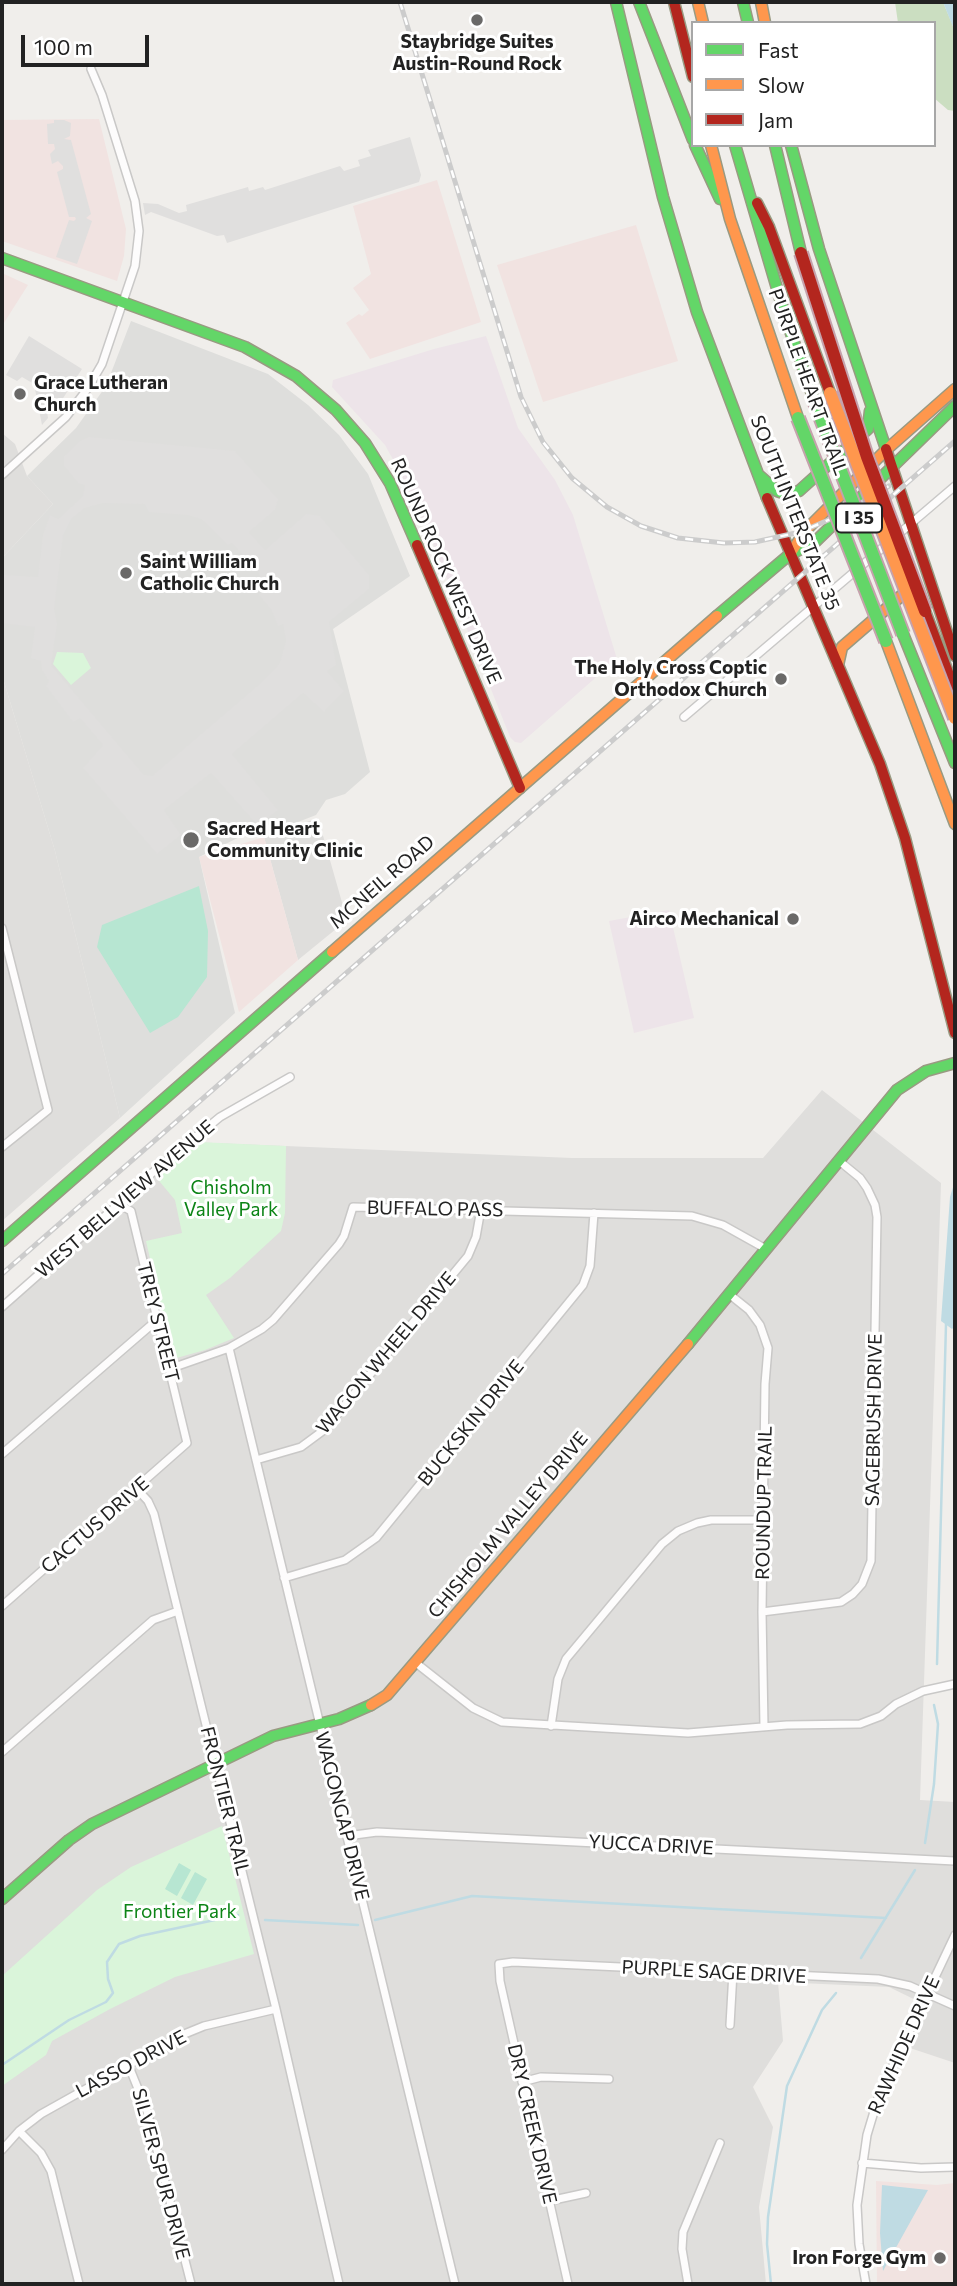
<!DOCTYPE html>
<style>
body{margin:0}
#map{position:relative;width:957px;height:2286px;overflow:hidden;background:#f0eeeb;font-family:Commissioner,sans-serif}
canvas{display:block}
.frame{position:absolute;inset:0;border:4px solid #222;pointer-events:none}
.legend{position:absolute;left:691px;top:21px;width:245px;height:126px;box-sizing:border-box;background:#fff;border:2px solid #a7a7a7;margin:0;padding:9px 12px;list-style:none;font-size:21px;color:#222}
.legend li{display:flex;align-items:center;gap:14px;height:35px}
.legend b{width:35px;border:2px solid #a7a7a7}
.scale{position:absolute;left:21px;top:35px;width:128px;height:32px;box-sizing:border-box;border:4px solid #222;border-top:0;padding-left:9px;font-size:21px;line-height:24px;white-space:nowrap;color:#222;-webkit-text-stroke:5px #fff;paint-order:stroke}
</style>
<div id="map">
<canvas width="957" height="2286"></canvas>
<div class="frame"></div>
<ul class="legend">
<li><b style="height:9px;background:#63d668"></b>Fast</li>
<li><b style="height:9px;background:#ff974d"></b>Slow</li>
<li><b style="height:9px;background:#b3261e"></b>Jam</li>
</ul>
<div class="scale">100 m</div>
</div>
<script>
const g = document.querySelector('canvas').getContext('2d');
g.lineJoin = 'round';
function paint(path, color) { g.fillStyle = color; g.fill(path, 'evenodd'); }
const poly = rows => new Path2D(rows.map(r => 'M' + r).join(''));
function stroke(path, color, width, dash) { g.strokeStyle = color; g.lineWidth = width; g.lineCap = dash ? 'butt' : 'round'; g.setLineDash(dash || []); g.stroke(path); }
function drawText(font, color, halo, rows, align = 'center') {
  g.font = font + ' Commissioner,sans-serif'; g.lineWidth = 6; g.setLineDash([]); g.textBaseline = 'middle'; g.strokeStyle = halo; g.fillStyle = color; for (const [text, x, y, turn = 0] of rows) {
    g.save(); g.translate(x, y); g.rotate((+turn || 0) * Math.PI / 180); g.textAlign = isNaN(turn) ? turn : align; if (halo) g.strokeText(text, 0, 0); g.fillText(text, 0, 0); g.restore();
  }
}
const residential = poly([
 [2,433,15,444,27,476,53,504,2,558],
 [2,675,55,851,120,1118,2,1221],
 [318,818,347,920,298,960,264,837],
 [822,1090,941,1183,920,1800,955,1802,955,2063,910,2048,930,2007,889,1987,778,1982,783,2041,753,2087,773,2127,759,2207,766,2284,2,2284,2,1305,190,1142,572,1158,763,1158]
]);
const commercial = poly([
 [99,119,126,229,124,256,117,281,2,241,2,120],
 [437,180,481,322,370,359,346,323,359,314,362,316,369,310,353,288,371,274,353,206],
 [636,225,678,361,543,402,497,265],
 [2,273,28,285,2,326],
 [264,837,298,960,239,1012,199,857],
 [876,2181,937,2185,955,2183,955,2284,877,2284]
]);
const industrial = poly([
 [486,336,518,428,555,480,573,515,617,659,521,743,515,742,510,737,429,533,396,465,385,445,332,387,333,380,434,349],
 [669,910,694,1018,634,1033,609,921]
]);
const religious = poly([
 [131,321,268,374,308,405,339,435,368,474,410,576,333,629,370,772,345,794,326,800,316,815,280,829,266,824,199,857,235,1013,120,1118,55,851,2,675,2,558,53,504,27,476,76,428,106,386]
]);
const forest = poly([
 [895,2,943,2,955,31,955,111,948,110,934,98,934,23,898,23]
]);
const park = poly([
 [57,652,83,653,91,668,71,685,53,664],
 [199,1142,286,1146,285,1213,281,1231,230,1278,206,1295,234,1338,205,1350,173,1359,146,1241,182,1233,175,1200,155,1176],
 [222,1826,254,1954,175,1977,110,2009,52,2041,46,2055,2,2086,2,1976,97,1890,131,1867]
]);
const pitch = poly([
 [199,886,208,931,207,977,178,1017,150,1033,97,947,102,925],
 [179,1863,191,1870,177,1896,165,1889],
 [195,1872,207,1879,193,1905,181,1898]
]);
const parking = poly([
 [54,120,64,120,71,123,70,136,64,139,71,140,91,214,86,218,92,221,77,264,56,257,69,220,74,221,76,219,75,217,69,217,57,172,63,169,63,166,58,161,52,164,50,154,55,149,54,144,48,144,47,124,54,123],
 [410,137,421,175,419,182,227,243,224,235,217,236,151,212,145,215,143,203,158,204,179,213,187,211,186,205,248,187,249,191,263,187,265,190,340,166,344,171,360,166,358,160,371,156,368,150],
 [29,336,82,369,58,406,45,399,48,418,42,425,34,384,22,377,17,381,6,375],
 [89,437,235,451,278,499,275,510,249,532,265,550,306,514,320,516,369,575,369,589,329,622,336,665,327,671,344,691,324,712,303,693,232,754,278,810,258,826,211,773,164,810,181,835,157,854,83,768,103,745,80,718,73,722,46,686,49,681,42,670,41,661,31,658,35,627,2,623,2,575,38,577,43,535,50,515,58,519,83,496,85,485,78,483,64,466,64,456,80,441],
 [103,503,145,504,149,512,188,515,201,519,228,545,232,543,259,573,263,587,259,595,272,611,278,626,283,624,286,641,280,663,262,682,152,776,144,775,51,665,57,624,54,609,63,535,71,519,85,508]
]);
const water = poly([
 [943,2,955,2,955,31,951,22],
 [955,1181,955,1326,952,1329,941,1321,950,1197],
 [882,2185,928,2190,883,2271,880,2233]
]);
const stream = poly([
 [937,1664,946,1324],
 [925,1843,934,1784,938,1724,934,1705],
 [265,1920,358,1925],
 [375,1920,472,1896,886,1918],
 [861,1958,915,1870],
 [2,2065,69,2020,106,2002,113,1993,108,1979,107,1962,119,1944,140,1936,238,1915],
 [771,2284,767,2244,768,2217,787,2086,822,2010,836,1993]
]);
const street = poly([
 [2,475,66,417,88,388,102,364,135,266,139,231,135,201,102,95,91,69],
 [684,717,955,486],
 [2,928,48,1110,2,1147],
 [729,1294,749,1310,760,1325,768,1348,765,1384,762,1612,764,1727],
 [2,1307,114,1208,122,1206,135,1187,220,1117,290,1077],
 [229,1348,455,2284],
 [169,1369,229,1348,262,1329,273,1320,339,1244,344,1236,353,1207,692,1216,723,1225,766,1249],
 [2,1454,157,1320],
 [256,1460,301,1447,324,1430,468,1256,476,1237,481,1209],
 [136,1488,148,1501,154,1514,276,2009,339,2284],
 [284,1578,345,1560,376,1538,583,1285,590,1266,594,1213],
 [2,1606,187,1443,131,1211,122,1206],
 [762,1612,841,1602,853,1594,862,1584,871,1561,877,1217,875,1205,867,1188,860,1178,838,1160],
 [416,1663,473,1708,502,1722,688,1733,787,1725,860,1724,881,1716,896,1704,923,1691,955,1684],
 [551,1726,558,1679,566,1659,662,1544,678,1531,697,1523,711,1520,764,1520],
 [2,1752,153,1620,178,1611],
 [347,1836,377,1832,955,1861],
 [730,2025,733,1972],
 [128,2064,147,2111,191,2284],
 [522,2082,541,2077,609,2079],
 [19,2131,41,2153,51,2171,79,2284],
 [2,2150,19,2131,41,2114,182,2035,204,2026,276,2009],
 [862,2163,921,2168,955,2167],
 [549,2201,586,2193],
 [568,2284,500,1981,499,1964,513,1962,878,1979,910,1986,955,2006],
 [688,2284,682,2249,683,2232,720,2143],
 [866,2284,859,2244,857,2205,867,2135,879,2095,955,1935]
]);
const fast = poly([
 [616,2,663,197,697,312,767,498],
 [639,2,693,140],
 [743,2,748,23],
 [695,145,720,199],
 [735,145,786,319,815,403],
 [775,145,801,253],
 [791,145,819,249,886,449],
 [2,258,245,347,296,376,336,410,365,443,390,483,417,545],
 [760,476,777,491,786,494,799,491,868,429,870,411],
 [717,616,789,555,815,542,955,406],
 [903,634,955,763],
 [2,1241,332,952],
 [688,1344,897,1090,926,1071,955,1063],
 [2,1899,69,1840,92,1824,273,1736,339,1719,371,1705]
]);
const slow = poly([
 [698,2,703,23],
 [761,2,765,23],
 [711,145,730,219,798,418],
 [790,554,806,530,886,450,955,389],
 [886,641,955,824],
 [838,665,842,647,901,596,912,595],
 [332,952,717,616],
 [371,1705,387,1695,688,1344]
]);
const jam = poly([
 [674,2,693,77],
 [757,203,769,227,830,393],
 [886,449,955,656],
 [767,498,880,764,905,838,955,1033],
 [417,545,520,788],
 [925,611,955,691]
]);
const rail = poly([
 [400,2,521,397,543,442,572,478,607,507,641,526,678,538,724,543,755,542,800,532,845,513,889,486],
 [2,1274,955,441]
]);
const fastBridge = poly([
 [815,403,903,634],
 [798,418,886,641]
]);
const slowBridge = poly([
 [830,393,955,718]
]);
const jamBridge = poly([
 [801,253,867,457,925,611]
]);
const markers = [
 [477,20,7,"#6a6968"],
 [20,394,7,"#6a6968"],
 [126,573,7,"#6a6968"],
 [781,679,7,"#6a6968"],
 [191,840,9,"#6a6968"],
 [793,919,7,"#6a6968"],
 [940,2258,7,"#6a6968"]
];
const shields = [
 [859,518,46]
];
const shieldNames = [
 ["I 35",859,518]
];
const poiNames = [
 ["Staybridge Suites",477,42,"center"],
 ["Austin-Round Rock",477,64,"center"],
 ["Grace Lutheran",34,383],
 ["Church",34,405],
 ["Saint William",140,562],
 ["Catholic Church",140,584],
 ["The Holy Cross Coptic",767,668,"right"],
 ["Orthodox Church",767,690,"right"],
 ["Sacred Heart",207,829],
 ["Community Clinic",207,851],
 ["Airco Mechanical",779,919,"right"],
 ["Iron Forge Gym",926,2258,"right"]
];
const streetNames = [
 ["PURPLE HEART TRAIL",808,382,70],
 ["SOUTH INTERSTATE 35",795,513,68],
 ["ROUND ROCK WEST DRIVE",446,571,66],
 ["MCNEIL ROAD",382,882,-41],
 ["WEST BELLVIEW AVENUE",125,1199,-41],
 ["BUFFALO PASS",435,1209,1],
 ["TREY STREET",158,1322,76],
 ["WAGON WHEEL DRIVE",386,1353,-50],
 ["SAGEBRUSH DRIVE",874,1420,-89],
 ["BUCKSKIN DRIVE",471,1423,-51],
 ["ROUNDUP TRAIL",764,1503,-89],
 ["CACTUS DRIVE",95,1525,-41],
 ["CHISHOLM VALLEY DRIVE",508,1525,-50],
 ["FRONTIER TRAIL",225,1801,76],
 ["WAGONGAP DRIVE",342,1816,76],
 ["YUCCA DRIVE",651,1845,3],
 ["PURPLE SAGE DRIVE",714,1972,3],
 ["RAWHIDE DRIVE",904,2045,-66],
 ["LASSO DRIVE",131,2064,-28],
 ["DRY CREEK DRIVE",532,2124,77],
 ["SILVER SPUR DRIVE",161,2174,75]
];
const parkNames = [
 ["Chisholm",231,1188],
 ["Valley Park",231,1210],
 ["Frontier Park",180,1912]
];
paint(residential, '#dfdedc');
paint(commercial, '#f1e3e1');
paint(industrial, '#ede4e9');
paint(religious, '#dededc');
paint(forest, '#cbdec1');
paint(park, '#daf5da');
paint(pitch, '#b7e6d2');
paint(parking, '#e0dfde');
paint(water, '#bfdbe3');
stroke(stream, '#bfdbe3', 2.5);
stroke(street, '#c9c8c7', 10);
stroke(fast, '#999a82', 13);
stroke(slow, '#999a82', 13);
stroke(jam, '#999a82', 13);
stroke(street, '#fdfcfc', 7);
stroke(fast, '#63d668', 10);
stroke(slow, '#ff974d', 10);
stroke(jam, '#b3261e', 10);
stroke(rail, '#ccc', 5);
stroke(rail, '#fff', 2.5, [8]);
stroke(fastBridge, '#c5a2ac', 16, []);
stroke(slowBridge, '#c5a2ac', 16, []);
stroke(jamBridge, '#c5a2ac', 16, []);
stroke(fastBridge, '#63d668', 12);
stroke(slowBridge, '#ff974d', 12);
stroke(jamBridge, '#b3261e', 12);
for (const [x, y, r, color] of markers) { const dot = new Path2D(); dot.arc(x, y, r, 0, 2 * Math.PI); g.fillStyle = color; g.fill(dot); stroke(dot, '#fff', 2.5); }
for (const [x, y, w] of shields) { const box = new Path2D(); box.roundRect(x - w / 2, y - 14.5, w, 29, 5); g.fillStyle = '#fff'; g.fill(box); stroke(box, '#222', 2); }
drawText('bold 18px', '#222', null, shieldNames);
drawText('bold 19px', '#222', '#fff', poiNames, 'left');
drawText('19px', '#222', '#fff', streetNames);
drawText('19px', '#0c8416', '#fff', parkNames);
</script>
